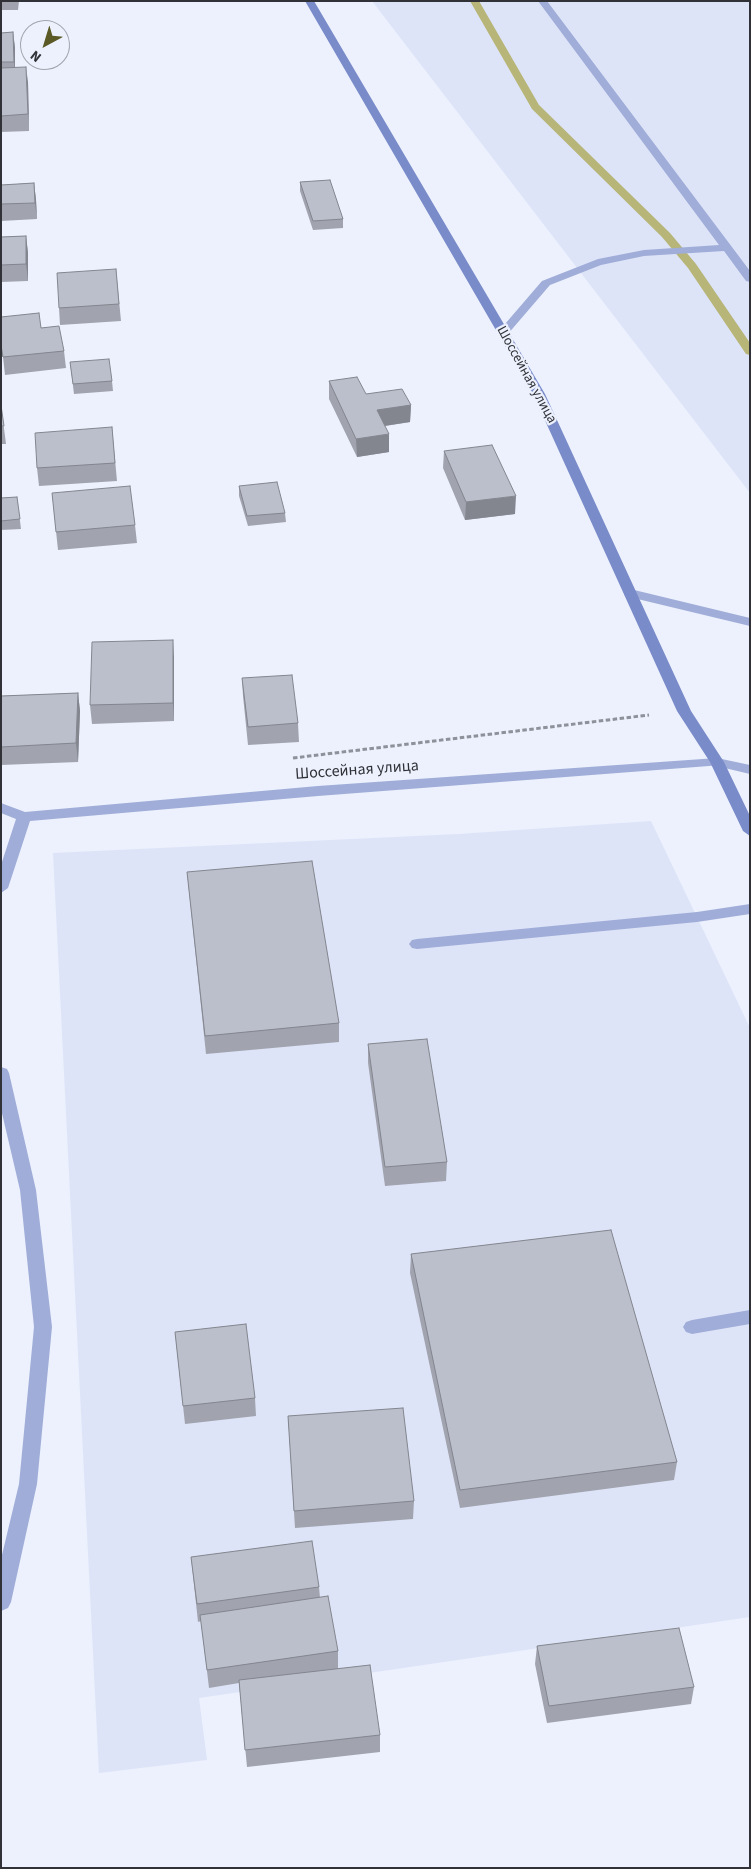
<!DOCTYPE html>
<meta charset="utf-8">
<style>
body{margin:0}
#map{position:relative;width:751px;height:1869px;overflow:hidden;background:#ecf1fd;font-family:"Source Sans 3",sans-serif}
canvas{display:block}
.frame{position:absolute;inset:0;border:2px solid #303237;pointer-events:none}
.north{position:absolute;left:20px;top:20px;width:50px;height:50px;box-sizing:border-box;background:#ecf1fd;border:1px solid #a1a5ae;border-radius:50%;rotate:219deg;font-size:14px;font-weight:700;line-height:20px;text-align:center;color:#303237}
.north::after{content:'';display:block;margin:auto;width:18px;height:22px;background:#5b5926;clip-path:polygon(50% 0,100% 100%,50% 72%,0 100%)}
</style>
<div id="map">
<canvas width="751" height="1869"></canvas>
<div class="frame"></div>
<div class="north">N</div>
</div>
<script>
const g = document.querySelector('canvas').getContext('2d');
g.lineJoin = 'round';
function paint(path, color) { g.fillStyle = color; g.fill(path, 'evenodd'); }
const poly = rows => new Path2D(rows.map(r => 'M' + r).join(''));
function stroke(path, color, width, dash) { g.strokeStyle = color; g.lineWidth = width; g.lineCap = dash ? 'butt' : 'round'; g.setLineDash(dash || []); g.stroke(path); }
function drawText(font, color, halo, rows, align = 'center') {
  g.font = font + ' "Source Sans 3",sans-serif'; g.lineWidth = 4.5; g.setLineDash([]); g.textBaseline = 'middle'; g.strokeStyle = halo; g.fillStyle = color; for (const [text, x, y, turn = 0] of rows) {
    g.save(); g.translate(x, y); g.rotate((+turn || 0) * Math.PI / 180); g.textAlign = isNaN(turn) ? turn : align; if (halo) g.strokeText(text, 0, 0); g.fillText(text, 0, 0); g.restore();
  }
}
const built = poly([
 [372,1,750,1,750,493],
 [651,821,750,1028,750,1617,199,1698,207,1760,99,1773,53,853,459,834]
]);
const stream = poly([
 [470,1,479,1,539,105,670,233,696,264,750,343,750,355,746,354,688,268,662,237,532,109,470,1]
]);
const path = poly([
 [293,758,649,715]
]);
const lane = poly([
 [538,1,547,1,750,271,750,282,746,281,724,251,644,256,601,265,550,285,507,335,499,335,499,331,542,281,598,259,644,250,719,245,538,1],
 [630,589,750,618,750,626,625,596,624,593,625,590,630,589],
 [717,758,750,765,750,774,712,765,710,762,712,759,717,758],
 [750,904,750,914,697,922,417,949,412,948,409,944,412,940,417,939,697,912,750,904],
 [750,1310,750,1324,692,1334,686,1332,683,1327,686,1322,692,1320,750,1310]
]);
const street = poly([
 [717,758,722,759,724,762,722,765,318,796,30,821,8,888,1,893,1,865,16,819,1,813,1,803,25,812,318,786,717,758],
 [1,1067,7,1069,9,1073,36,1190,52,1327,37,1484,11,1602,8,1608,1,1611,1,1559,19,1484,34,1327,20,1190,1,1109,1,1067]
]);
const secondary = poly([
 [305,1,314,1,545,394,691,711,724,762,750,816,750,836,743,831,710,762,677,711,533,394,305,1]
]);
const wall = poly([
 [1,1,19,1,18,10,1,10],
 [13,32,15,48,15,67,28,82,29,131,1,132,1,33],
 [300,182,343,219,343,228,313,230,300,191],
 [34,183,36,200,37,219,1,221,1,185],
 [26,236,28,253,28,281,1,282,1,237],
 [116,269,121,321,60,325,59,308],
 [1,317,41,328,64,351,66,368,5,375,3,357,1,357],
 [70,362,112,381,113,391,74,394],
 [329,381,366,394,411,405,410,422,385,426,389,452,357,457,329,399],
 [1,405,6,444,1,444],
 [112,427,117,481,39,486,37,468],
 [444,451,515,514,465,520,443,468],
 [239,486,285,513,286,522,248,526,239,496],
 [52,493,135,525,137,543,58,550],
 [17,497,21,529,1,530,1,498],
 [174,658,174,721,92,724,90,705],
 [242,678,298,723,299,742,248,745,243,696],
 [78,693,80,711,78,762,1,765,1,696],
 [187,872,339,1023,339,1042,206,1054],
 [368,1044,447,1162,446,1181,385,1186,368,1063],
 [411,1254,677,1462,674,1480,460,1508,410,1273],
 [175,1332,255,1398,256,1416,185,1424],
 [288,1416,414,1501,413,1519,295,1528],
 [191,1557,319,1587,320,1598,338,1651,338,1669,380,1735,380,1752,247,1767,239,1683,209,1688,201,1621,198,1622],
 [537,1646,694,1687,691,1704,547,1723,535,1664]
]);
const shadedWall = poly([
 [13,32,15,48,15,77,14,62],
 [26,67,28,82,29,131,28,114],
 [34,183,36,200,37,219,35,203],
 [26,236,28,253,28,281,26,264],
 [411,405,410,422,377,427,377,410],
 [389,434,389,452,357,457,356,439],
 [516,496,515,514,465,520,466,502],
 [173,640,174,658,174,721,173,703],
 [78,693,80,711,78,762,76,743]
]);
const building = poly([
 [13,32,14,62,1,62,1,33,13,32],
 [26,67,28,114,1,116,1,68,26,67],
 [330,180,343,219,313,221,300,182,330,180],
 [34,183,35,203,1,204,1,185,34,183],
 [26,236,26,264,1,265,1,237,26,236],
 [116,269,119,304,59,308,57,273,116,269],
 [39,313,41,328,59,326,64,351,3,357,1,345,1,317,39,313],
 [109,359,112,381,73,384,70,362,109,359],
 [357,377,366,394,402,389,411,405,377,410,389,434,356,439,329,381,357,377],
 [1,405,4,426,1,426,1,405],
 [112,427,115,463,37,468,35,433,112,427],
 [492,445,516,496,466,502,444,451,492,445],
 [277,482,285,513,247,516,239,486,277,482],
 [130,486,135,525,56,532,52,493,130,486],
 [17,497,20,519,1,521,1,498,17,497],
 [173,640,173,703,90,705,92,642,173,640],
 [292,675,298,723,248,727,242,678,292,675],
 [78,693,76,743,1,747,1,696,78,693],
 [312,861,339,1023,205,1036,187,872,312,861],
 [427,1039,447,1162,385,1167,368,1044,427,1039],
 [611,1230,677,1462,460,1490,411,1254,611,1230],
 [246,1324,255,1398,183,1406,175,1332,246,1324],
 [403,1408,414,1501,294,1511,288,1416,403,1408],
 [312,1541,319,1587,197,1604,191,1557,312,1541],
 [328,1596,338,1651,207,1670,200,1615,328,1596],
 [679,1628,694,1687,549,1706,537,1646,679,1628],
 [370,1665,380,1735,245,1750,239,1680,370,1665]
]);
const farStreetnames = [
 ["Шоссейная улица",526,375,61]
];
const streetNames = [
 ["Шоссейная улица",357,771,-4]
];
paint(built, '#dee4f8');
paint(stream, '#b7b577');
stroke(path, '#8d9199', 3, [4.5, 2.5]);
paint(lane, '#a0add8');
paint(street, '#a0add8');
paint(secondary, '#7a8bca');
paint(wall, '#a1a4af');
paint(shadedWall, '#83868e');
paint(building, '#bbbfcb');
stroke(building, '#83868e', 1);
drawText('14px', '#303237', '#ecf1fd', farStreetnames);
drawText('16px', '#303237', '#ecf1fd', streetNames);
</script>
